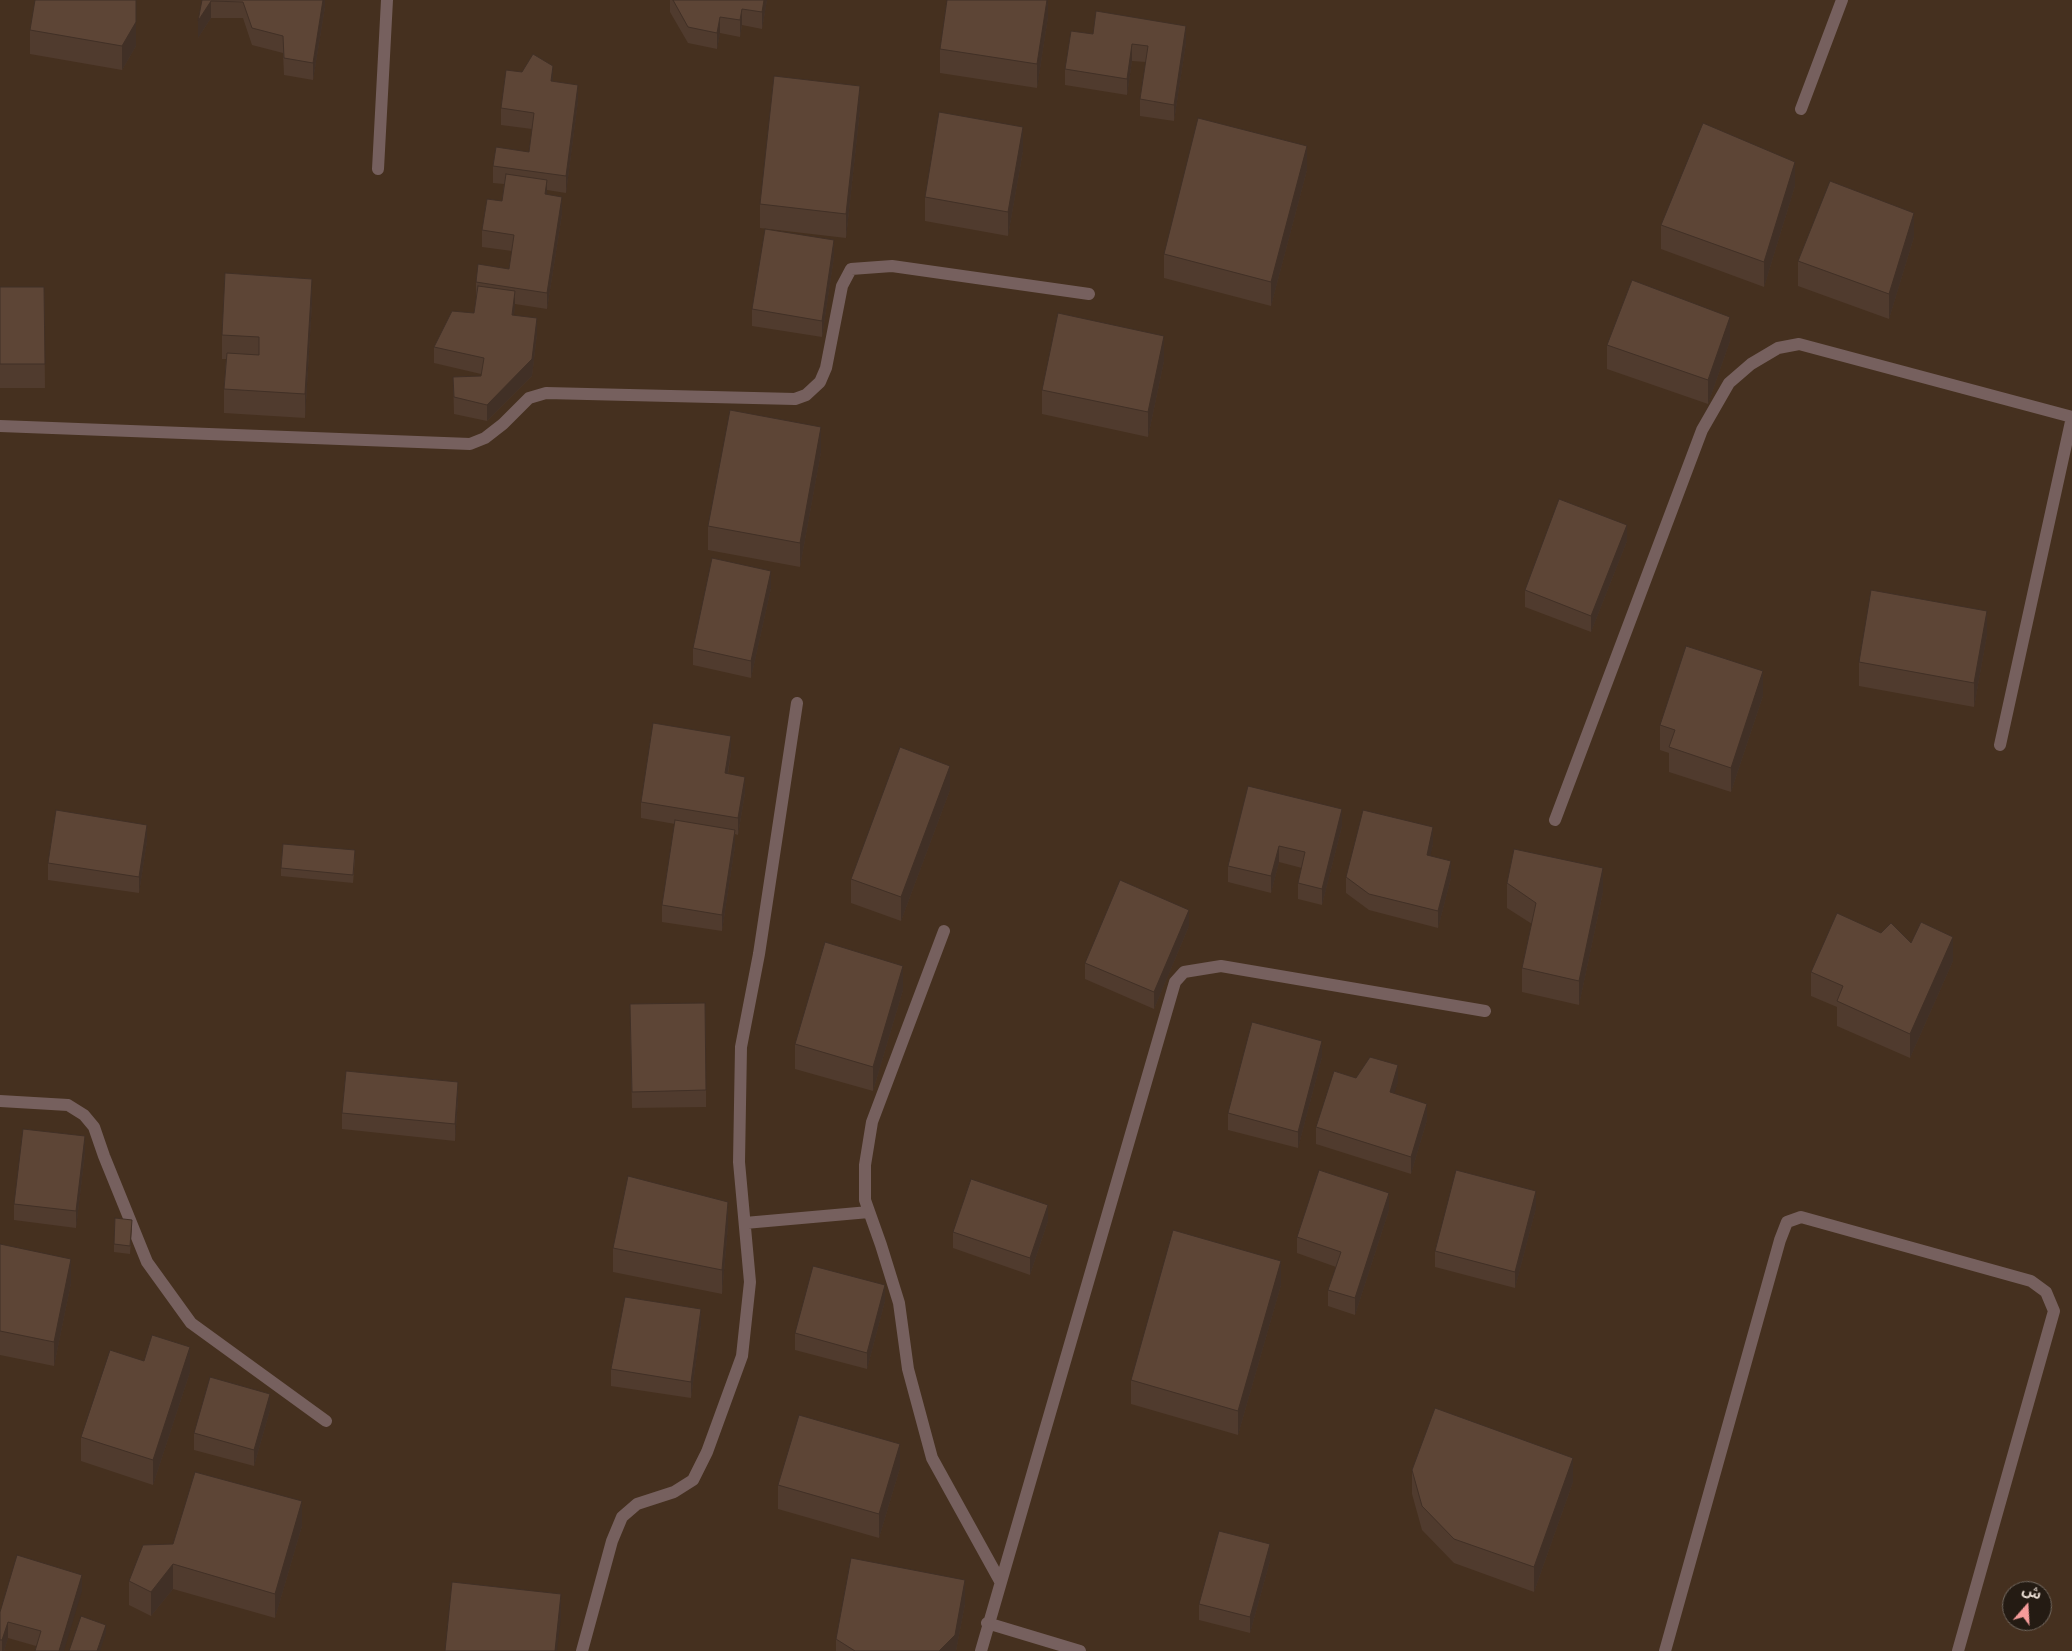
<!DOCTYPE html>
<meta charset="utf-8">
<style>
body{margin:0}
#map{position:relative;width:2072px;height:1651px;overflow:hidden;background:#45301f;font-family:"Fira Sans","Noto Sans Arabic",sans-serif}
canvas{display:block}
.north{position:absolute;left:2002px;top:1581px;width:50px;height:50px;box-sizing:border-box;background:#241b13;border:1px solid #72685f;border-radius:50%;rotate:19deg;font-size:14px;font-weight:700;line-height:20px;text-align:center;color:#e8dbd1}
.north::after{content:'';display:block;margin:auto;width:18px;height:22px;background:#f59b9a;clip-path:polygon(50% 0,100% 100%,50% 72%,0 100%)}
</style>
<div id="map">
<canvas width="2072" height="1651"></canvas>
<div class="north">ش</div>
</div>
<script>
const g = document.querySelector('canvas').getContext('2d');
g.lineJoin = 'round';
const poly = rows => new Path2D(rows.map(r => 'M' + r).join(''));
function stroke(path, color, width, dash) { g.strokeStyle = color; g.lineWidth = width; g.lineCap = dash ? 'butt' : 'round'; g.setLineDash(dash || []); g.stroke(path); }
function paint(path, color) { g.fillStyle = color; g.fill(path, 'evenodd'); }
const minor = poly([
 [1801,109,1842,0],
 [378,169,387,0],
 [0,426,470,444,485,438,503,424,529,398,546,393,795,399,806,395,820,382,826,368,842,286,851,269,892,266,1089,294],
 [2000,745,2072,417],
 [1555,820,1702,430,1729,383,1751,364,1778,348,1799,344,2072,417],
 [944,931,872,1122,865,1165,865,1200,881,1245,899,1303,908,1369,932,1458,1000,1581],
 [0,1101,68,1105,84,1115,94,1127,104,1156,147,1262,191,1323,326,1421],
 [745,1223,869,1212],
 [987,1623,1080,1651],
 [582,1651,612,1541,622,1517,637,1504,674,1492,693,1480,707,1452,742,1356,750,1282,739,1162,741,1047,759,954,797,703],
 [981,1651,1175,982,1184,972,1221,966,1485,1011],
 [1665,1651,1780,1240,1787,1222,1801,1217,2031,1281,2046,1292,2054,1311,1958,1651]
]);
const wall = poly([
 [136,0,136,46,122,70,30,54,30,30],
 [202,0,325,0,325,7,313,80,284,75,283,53,252,45,243,18,211,18,198,38],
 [670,0,767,0,762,29,742,25,740,37,720,33,717,49,688,43,670,12],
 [1048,0,1048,17,1037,88,940,73,940,49],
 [1093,34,1186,43,1174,121,1140,116,1140,99,1146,62,1132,61,1127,95,1065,85,1065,69],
 [553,81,578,101,566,193,547,190,547,195,562,214,547,309,515,304,514,315,537,334,532,376,487,421,454,414,453,377,481,376,481,374,434,363,434,347,474,313,476,298,476,282,509,269,512,251,482,247,482,230,502,201,504,184,493,183,493,166,529,152,532,129,501,125,501,108],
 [860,110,846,238,760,228,760,204],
 [1023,151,1008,236,925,221,925,197],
 [1307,170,1271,306,1164,278,1164,254],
 [1795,186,1764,287,1661,249,1661,225],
 [1914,237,1889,319,1798,286,1798,261],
 [834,257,822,337,752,326,752,309],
 [0,287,44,287,45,388,0,388],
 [312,303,305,418,224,413,224,389,226,359,222,359,222,335],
 [1730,341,1708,404,1607,369,1607,345],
 [1164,361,1148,437,1042,414,1042,390],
 [821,452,800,567,708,550,708,526],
 [1627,541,1591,632,1525,607,1525,590],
 [771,588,751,678,693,665,693,648],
 [1987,635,1974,707,1859,686,1859,662],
 [1763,696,1731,792,1669,772,1669,753,1660,750,1660,725],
 [731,752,728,774,745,793,738,835,735,834,735,846,722,931,662,922,662,905,675,824,641,818,641,802],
 [1248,786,1342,826,1322,905,1298,899,1298,883,1302,868,1279,862,1271,893,1228,882,1228,866],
 [950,790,901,921,851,903,851,879],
 [147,841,139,893,48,880,48,863],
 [1433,844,1430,856,1451,878,1438,928,1369,910,1346,893,1346,877],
 [355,859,353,883,281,876,281,868],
 [1507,883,1603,892,1579,1005,1522,992,1522,968,1532,924,1507,908],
 [1189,926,1154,1009,1085,979,1085,963],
 [1881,933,1911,943,1953,961,1910,1058,1837,1026,1837,1007,1811,996,1811,972],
 [903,990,873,1091,795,1069,795,1044],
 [630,1020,706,1090,706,1107,632,1108],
 [1322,1057,1298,1148,1228,1130,1228,1113],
 [1356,1078,1398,1082,1394,1093,1427,1120,1411,1174,1316,1144,1316,1127],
 [458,1099,455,1141,342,1129,342,1113],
 [85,1153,76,1228,14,1220,14,1204],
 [1536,1208,1515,1288,1435,1267,1435,1251],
 [1389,1210,1355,1315,1328,1306,1328,1290,1336,1267,1297,1253,1297,1237],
 [1048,1221,1030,1275,953,1248,953,1232],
 [728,1226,722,1294,613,1272,613,1248],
 [132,1228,130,1254,114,1252,114,1244],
 [0,1244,71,1283,54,1366,0,1355],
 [1281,1285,1238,1435,1131,1404,1131,1380],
 [885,1301,867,1369,795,1350,795,1333],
 [701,1325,691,1398,611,1386,611,1369],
 [144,1361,190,1372,153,1485,81,1461,81,1437],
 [270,1410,254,1466,194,1450,194,1433],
 [900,1468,879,1538,778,1509,778,1485],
 [1412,1470,1573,1482,1534,1592,1454,1563,1422,1530,1412,1494],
 [302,1526,275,1618,173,1589,151,1616,129,1605,129,1581,173,1544],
 [1270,1561,1250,1633,1199,1620,1199,1604],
 [82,1591,36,1646,8,1638,4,1651,0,1651,0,1612],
 [965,1604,956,1651,836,1651,836,1639]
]);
const shadedWall = poly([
 [136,0,136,46,122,70,122,46],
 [323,0,325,0,325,7,313,80,313,63],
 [764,0,767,0,762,29,762,12],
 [1047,0,1048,0,1048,17,1037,88,1037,64],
 [211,1,211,18,198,38,198,21],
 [742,9,742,25,740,37,740,20],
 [720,17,720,33,717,49,717,33],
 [1186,26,1186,43,1174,121,1174,105],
 [1132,44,1132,61,1127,95,1127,79],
 [553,66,553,83,551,81],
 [578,85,578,101,566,193,566,176],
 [860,86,860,110,846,238,846,214],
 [1023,127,1023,151,1008,236,1008,212],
 [1307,146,1307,170,1271,306,1271,282],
 [1795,162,1795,186,1764,287,1764,262],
 [547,180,547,197,545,194],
 [562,197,562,214,547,309,547,293],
 [1914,213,1914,237,1889,319,1889,294],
 [834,240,834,257,822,337,822,321],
 [312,279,312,303,305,418,305,394],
 [515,291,515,307,512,331,512,315],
 [1730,317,1730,341,1708,404,1708,380],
 [537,318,537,334,532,376,487,421,487,405],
 [1164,336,1164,361,1148,437,1148,412],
 [821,427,821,452,800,567,800,543],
 [1627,525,1627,541,1591,632,1591,616],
 [771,571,771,588,751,678,751,661],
 [1987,611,1987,635,1974,707,1974,683],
 [1763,671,1763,696,1731,792,1731,768],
 [731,736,731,752,725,790,725,773],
 [950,766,950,790,901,921,901,897],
 [745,777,745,793,738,835,738,818],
 [1342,809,1342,826,1322,905,1322,889],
 [147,825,147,841,139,893,139,877],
 [1433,827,1433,844,1427,872,1427,855],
 [735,830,735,846,722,931,722,915],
 [1279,846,1279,862,1271,893,1271,876],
 [1451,861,1451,878,1438,928,1438,911],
 [1603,868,1603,892,1579,1005,1579,981],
 [1189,910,1189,926,1154,1009,1154,992],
 [1953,937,1953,961,1910,1058,1910,1034],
 [903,966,903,990,873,1091,873,1067],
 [1322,1041,1322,1057,1298,1148,1298,1132],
 [1398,1065,1398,1082,1390,1108,1390,1092],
 [458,1082,458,1099,455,1141,455,1124],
 [1427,1104,1427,1120,1411,1174,1411,1157],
 [85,1136,85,1153,76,1228,76,1211],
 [1536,1191,1536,1208,1515,1288,1515,1272],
 [1389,1193,1389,1210,1355,1315,1355,1298],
 [728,1202,728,1226,722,1294,722,1270],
 [1048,1205,1048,1221,1030,1275,1030,1258],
 [71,1259,71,1283,54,1366,54,1342],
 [1281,1261,1281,1285,1238,1435,1238,1411],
 [885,1285,885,1301,867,1369,867,1353],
 [701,1309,701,1325,691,1398,691,1382],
 [190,1347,190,1372,153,1485,153,1460],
 [270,1394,270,1410,254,1466,254,1450],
 [900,1444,900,1468,879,1538,879,1514],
 [1573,1458,1573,1482,1534,1592,1534,1567],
 [302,1501,302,1526,275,1618,275,1594],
 [1270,1544,1270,1561,1250,1633,1250,1617],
 [173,1564,173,1589,151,1616,151,1592],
 [82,1575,82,1591,64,1651,59,1651],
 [965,1580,965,1604,956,1651,939,1651],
 [561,1594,561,1618,557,1651,555,1651],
 [8,1622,8,1638,4,1651,2,1651,2,1640],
 [106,1625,106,1633,100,1651,97,1651]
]);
const building = poly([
 [35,0,136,0,136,22,122,46,30,30,35,0],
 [202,0,323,0,313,63,284,58,283,36,252,28,243,2,211,1,198,21,202,0],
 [673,0,764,0,762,12,742,9,740,20,720,17,717,33,688,27,673,0],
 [947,0,1047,0,1037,64,940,49,947,0],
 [1096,11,1186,26,1174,105,1140,99,1148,46,1132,44,1127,79,1065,69,1071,31,1093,34,1096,11],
 [533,54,553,66,551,81,578,85,566,176,493,166,496,147,529,152,534,113,501,108,506,70,522,72,533,54],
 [774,76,860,86,846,214,760,204,774,76],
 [939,112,1023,127,1008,212,925,197,939,112],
 [1198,118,1307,146,1271,282,1164,254,1198,118],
 [1703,123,1795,162,1764,262,1661,225,1703,123],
 [506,174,547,180,545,194,562,197,547,293,476,282,478,264,509,269,514,235,482,230,487,199,502,201,506,174],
 [1830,181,1914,213,1889,294,1798,261,1830,181],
 [765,229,834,240,822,321,752,309,765,229],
 [225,273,312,279,305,394,224,389,227,353,259,355,259,337,222,335,225,273],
 [1632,280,1730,317,1708,380,1607,345,1632,280],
 [478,286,515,291,512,315,537,318,532,359,487,405,454,397,453,377,481,376,484,358,434,347,452,311,474,313,478,286],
 [0,287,44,287,45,364,0,364,0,287],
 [1058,313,1164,336,1148,412,1042,390,1058,313],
 [730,410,821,427,800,543,708,526,730,410],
 [1559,499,1627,525,1591,616,1525,590,1559,499],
 [712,558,771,571,751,661,693,648,712,558],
 [1871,590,1987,611,1974,683,1859,662,1871,590],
 [1686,646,1763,671,1731,768,1669,747,1675,730,1660,725,1686,646],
 [653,723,731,736,725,773,745,777,738,818,641,802,653,723],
 [900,747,950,766,901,897,851,879,900,747],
 [1248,786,1342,809,1322,889,1298,883,1305,852,1279,846,1271,876,1228,866,1248,786],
 [56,810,147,825,139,877,48,863,56,810],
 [1363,810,1433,827,1427,855,1451,861,1438,911,1369,894,1346,877,1363,810],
 [675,820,735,830,722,915,662,905,675,820],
 [283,844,355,850,353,875,281,868,283,844],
 [1514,849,1603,868,1579,981,1522,968,1536,903,1507,883,1514,849],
 [1120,880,1189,910,1154,992,1085,963,1120,880],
 [1837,913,1881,933,1891,923,1911,943,1921,922,1953,937,1910,1034,1837,1001,1843,986,1811,972,1837,913],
 [825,942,903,966,873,1067,795,1044,825,942],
 [705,1003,706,1090,632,1092,630,1004,705,1003],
 [1252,1022,1322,1041,1298,1132,1228,1113,1252,1022],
 [1370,1057,1398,1065,1390,1092,1427,1104,1411,1157,1316,1127,1334,1071,1356,1078,1370,1057],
 [346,1071,458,1082,455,1124,342,1113,346,1071],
 [23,1129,85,1136,76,1211,14,1204,23,1129],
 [1319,1170,1389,1193,1355,1298,1328,1290,1341,1252,1297,1237,1319,1170],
 [1456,1170,1536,1191,1515,1272,1435,1251,1456,1170],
 [628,1176,728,1202,722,1270,613,1248,628,1176],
 [971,1179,1048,1205,1030,1258,953,1232,971,1179],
 [115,1218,132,1220,130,1246,114,1244,115,1218],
 [1173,1230,1281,1261,1238,1411,1131,1380,1173,1230],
 [0,1244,71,1259,54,1342,0,1331,0,1244],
 [813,1266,885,1285,867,1353,795,1333,813,1266],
 [625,1297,701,1309,691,1382,611,1369,625,1297],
 [152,1335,190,1347,153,1460,81,1437,110,1350,144,1361,152,1335],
 [210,1377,270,1394,254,1450,194,1433,210,1377],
 [1435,1408,1573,1458,1534,1567,1454,1539,1422,1506,1412,1470,1435,1408],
 [799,1415,900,1444,879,1514,778,1485,799,1415],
 [195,1472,302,1501,275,1594,173,1564,151,1592,129,1581,143,1545,173,1544,195,1472],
 [1219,1531,1270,1544,1250,1617,1199,1604,1219,1531],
 [17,1555,82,1575,59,1651,35,1651,41,1631,8,1622,2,1640,0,1640,0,1612,17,1555],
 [851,1558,965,1580,955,1635,939,1651,855,1651,836,1639,851,1558],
 [452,1582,561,1594,555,1651,445,1651,452,1582],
 [81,1616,106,1625,97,1651,69,1651,81,1616]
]);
stroke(minor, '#76605e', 12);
paint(wall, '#503b2e');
paint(shadedWall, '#413026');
paint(building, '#5d4536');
stroke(building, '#413026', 1);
</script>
